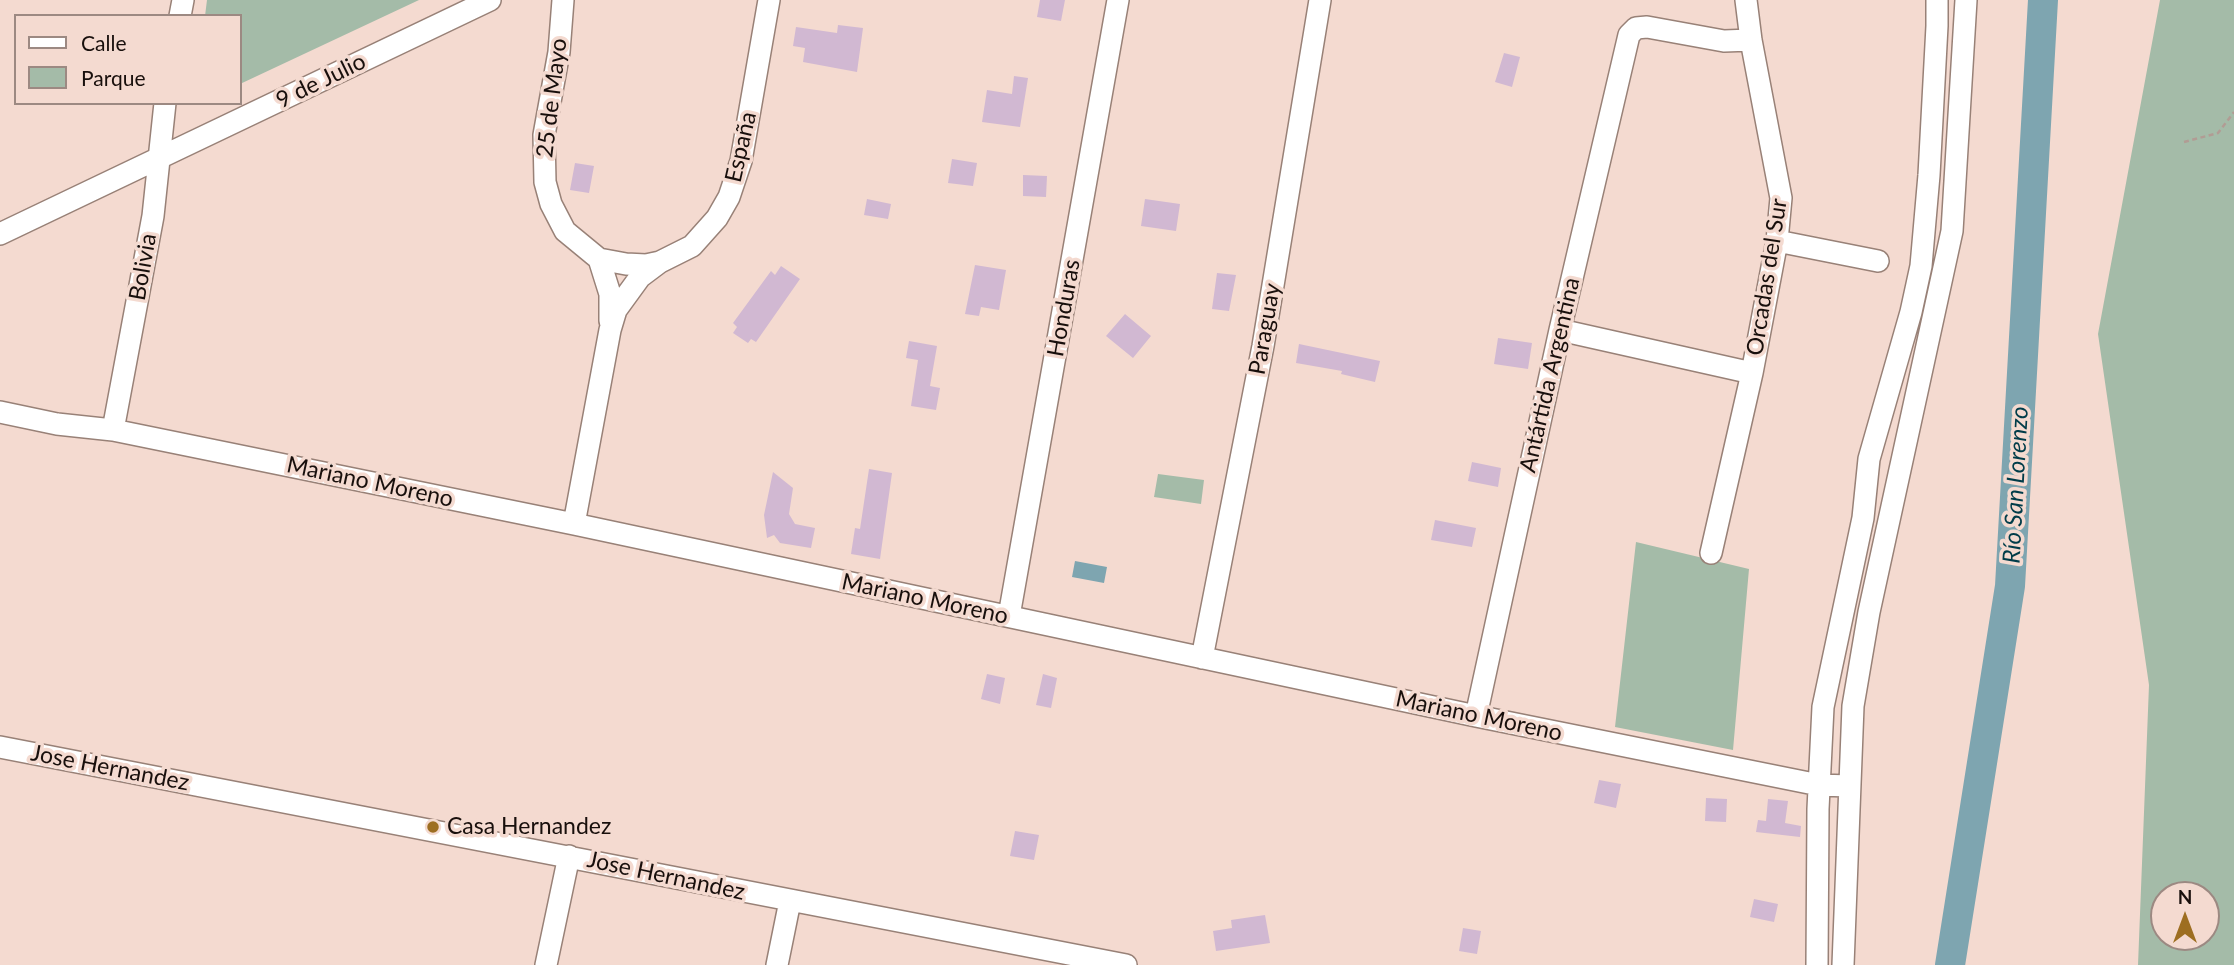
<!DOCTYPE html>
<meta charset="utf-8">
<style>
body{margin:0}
#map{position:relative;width:2234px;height:965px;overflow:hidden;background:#f4dad0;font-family:Lato,sans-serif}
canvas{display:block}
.legend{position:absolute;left:14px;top:14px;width:228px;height:91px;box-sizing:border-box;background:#f4dad0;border:2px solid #9c8982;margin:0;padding:9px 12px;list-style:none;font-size:21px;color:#180f0c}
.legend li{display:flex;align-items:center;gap:14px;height:35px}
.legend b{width:35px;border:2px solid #9c8982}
.north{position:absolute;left:2150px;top:881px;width:70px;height:70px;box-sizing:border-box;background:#f4dad0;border:2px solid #9c8982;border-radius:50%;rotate:0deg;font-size:19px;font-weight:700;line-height:28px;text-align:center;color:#180f0c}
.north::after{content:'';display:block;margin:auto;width:24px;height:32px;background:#9d6e21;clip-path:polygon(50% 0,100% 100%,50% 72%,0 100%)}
</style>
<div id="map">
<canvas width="2234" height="965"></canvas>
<ul class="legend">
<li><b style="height:9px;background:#fff"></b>Calle</li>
<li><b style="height:19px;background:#a4bba8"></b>Parque</li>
</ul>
<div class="north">N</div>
</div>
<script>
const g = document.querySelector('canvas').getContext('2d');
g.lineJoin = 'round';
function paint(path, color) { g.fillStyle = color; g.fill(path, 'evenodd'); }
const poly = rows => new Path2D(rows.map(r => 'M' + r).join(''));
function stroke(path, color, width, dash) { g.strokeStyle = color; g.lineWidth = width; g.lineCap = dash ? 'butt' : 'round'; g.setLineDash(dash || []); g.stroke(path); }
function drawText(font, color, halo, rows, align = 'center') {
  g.font = font + ' Lato,sans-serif'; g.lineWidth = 7; g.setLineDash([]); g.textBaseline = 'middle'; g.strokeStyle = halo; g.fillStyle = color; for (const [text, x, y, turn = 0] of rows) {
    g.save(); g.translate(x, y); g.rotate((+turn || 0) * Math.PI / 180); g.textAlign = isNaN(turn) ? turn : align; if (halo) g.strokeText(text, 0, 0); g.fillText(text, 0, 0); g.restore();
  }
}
const green = poly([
 [207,0,419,0,240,84,240,16,205,16],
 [2160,0,2234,0,2234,965,2138,965,2149,685,2098,334],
 [2206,895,2206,937,2164,937,2164,895],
 [1158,474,1204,480,1201,504,1154,497],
 [1636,542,1749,569,1733,750,1615,727]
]);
const water = poly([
 [1075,561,1107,567,1104,583,1072,577]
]);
const river = poly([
 [1950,965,2010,586,2043,0]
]);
const building = poly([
 [1040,0,1065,0,1061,21,1037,17],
 [838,25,863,28,857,72,803,62,805,48,793,46,796,27,837,33],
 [1504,53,1520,57,1512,87,1495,82],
 [1014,76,1028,78,1020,127,982,122,987,90,1012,94],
 [952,159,977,163,973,186,948,183],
 [575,163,594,166,589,193,570,190],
 [1023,175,1047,176,1046,197,1023,196],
 [867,199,891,204,888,219,864,215],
 [1145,199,1180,204,1176,231,1141,226],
 [975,265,1006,270,999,310,981,307,979,316,965,314],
 [781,266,800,279,756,342,751,339,748,343,733,333,737,327,733,323,771,271,775,275],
 [1217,273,1236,275,1229,311,1212,309],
 [1125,314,1151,336,1133,358,1106,336],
 [1498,338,1532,343,1528,369,1494,364],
 [909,341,937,346,930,386,940,388,936,410,911,406,918,360,906,358],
 [1299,344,1380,361,1375,382,1341,374,1342,371,1296,363],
 [1472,462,1501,468,1498,487,1468,481],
 [869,469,892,473,880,559,851,554,855,528,860,529],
 [773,472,793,488,789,514,795,524,815,528,811,548,780,543,774,535,767,538,764,515],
 [1435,520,1476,528,1472,547,1431,540],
 [987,674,1005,678,1000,704,981,699],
 [1043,674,1057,678,1051,708,1036,705],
 [1599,780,1621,784,1616,808,1594,803],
 [1706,798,1727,799,1726,822,1705,821],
 [1768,799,1788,801,1785,823,1801,826,1800,837,1756,832,1758,820,1766,821],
 [1015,831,1039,835,1034,860,1010,856],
 [1754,899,1778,904,1774,922,1750,917],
 [1265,915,1270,943,1216,951,1213,931,1232,928,1231,920],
 [1463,928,1481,931,1477,954,1459,951]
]);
const path = poly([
 [2184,142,2218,133,2234,112]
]);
const minor = poly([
 [563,0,559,52,544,135,545,182,551,204,565,231,599,259,626,264,646,265,660,262,692,246,717,218,729,197,741,161,769,0],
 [180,16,183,0],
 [0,234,490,0],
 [1777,241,1878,261],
 [599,259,610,294,610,321],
 [1560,330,1752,373],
 [0,412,57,424,113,430,574,524,1476,716,1819,785,1849,786],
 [113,430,153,216,165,103],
 [574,524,610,330,616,310,640,277,660,262],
 [1711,553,1752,373,1777,241,1781,198,1751,40,1746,0],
 [1009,616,1118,0],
 [1202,658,1263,346,1320,0],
 [1476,716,1560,330,1629,35,1636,28,1647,27,1724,41,1751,40],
 [0,747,1126,965],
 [546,965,569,856],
 [777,965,790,901],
 [1817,965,1818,809,1823,707,1863,518,1869,459,1911,312,1921,266,1929,175,1937,26,1937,0],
 [1843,965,1853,706,1869,612,1952,231,1966,0]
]);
const markers = [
 [433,827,7,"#9d6e21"]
];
const streetNames = [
 ["9 de Julio",321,81,-26],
 ["25 de Mayo",552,98,-83],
 ["España",741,147,-77],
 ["Bolivia",143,267,-80],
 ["Orcadas del Sur",1767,277,-81],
 ["Honduras",1064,308,-80],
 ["Paraguay",1265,329,-80],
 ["Antártida Argentina",1550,375,-77],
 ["Mariano Moreno",370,482,12],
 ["Mariano Moreno",925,599,12],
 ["Mariano Moreno",1479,716,12],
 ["Jose Hernandez",110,768,11],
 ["Jose Hernandez",666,876,12]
];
const poiNames = [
 ["Casa Hernandez",447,827]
];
const waterNames = [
 ["Río San Lorenzo",2016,485,-87]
];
paint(green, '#a4bba8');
paint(water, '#7ea5b0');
stroke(river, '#7ea5b0', 30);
paint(building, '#d1b8d2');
stroke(minor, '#988177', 24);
stroke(path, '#b19c94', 2.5, [5, 3.5]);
stroke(minor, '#fff', 21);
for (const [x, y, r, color] of markers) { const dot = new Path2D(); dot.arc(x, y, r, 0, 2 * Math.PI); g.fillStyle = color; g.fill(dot); stroke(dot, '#f4dad0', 2.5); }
drawText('23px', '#180f0c', '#f4dad0', streetNames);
drawText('23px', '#180f0c', '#f4dad0', poiNames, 'left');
drawText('italic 24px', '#003c49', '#f4dad0', waterNames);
</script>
